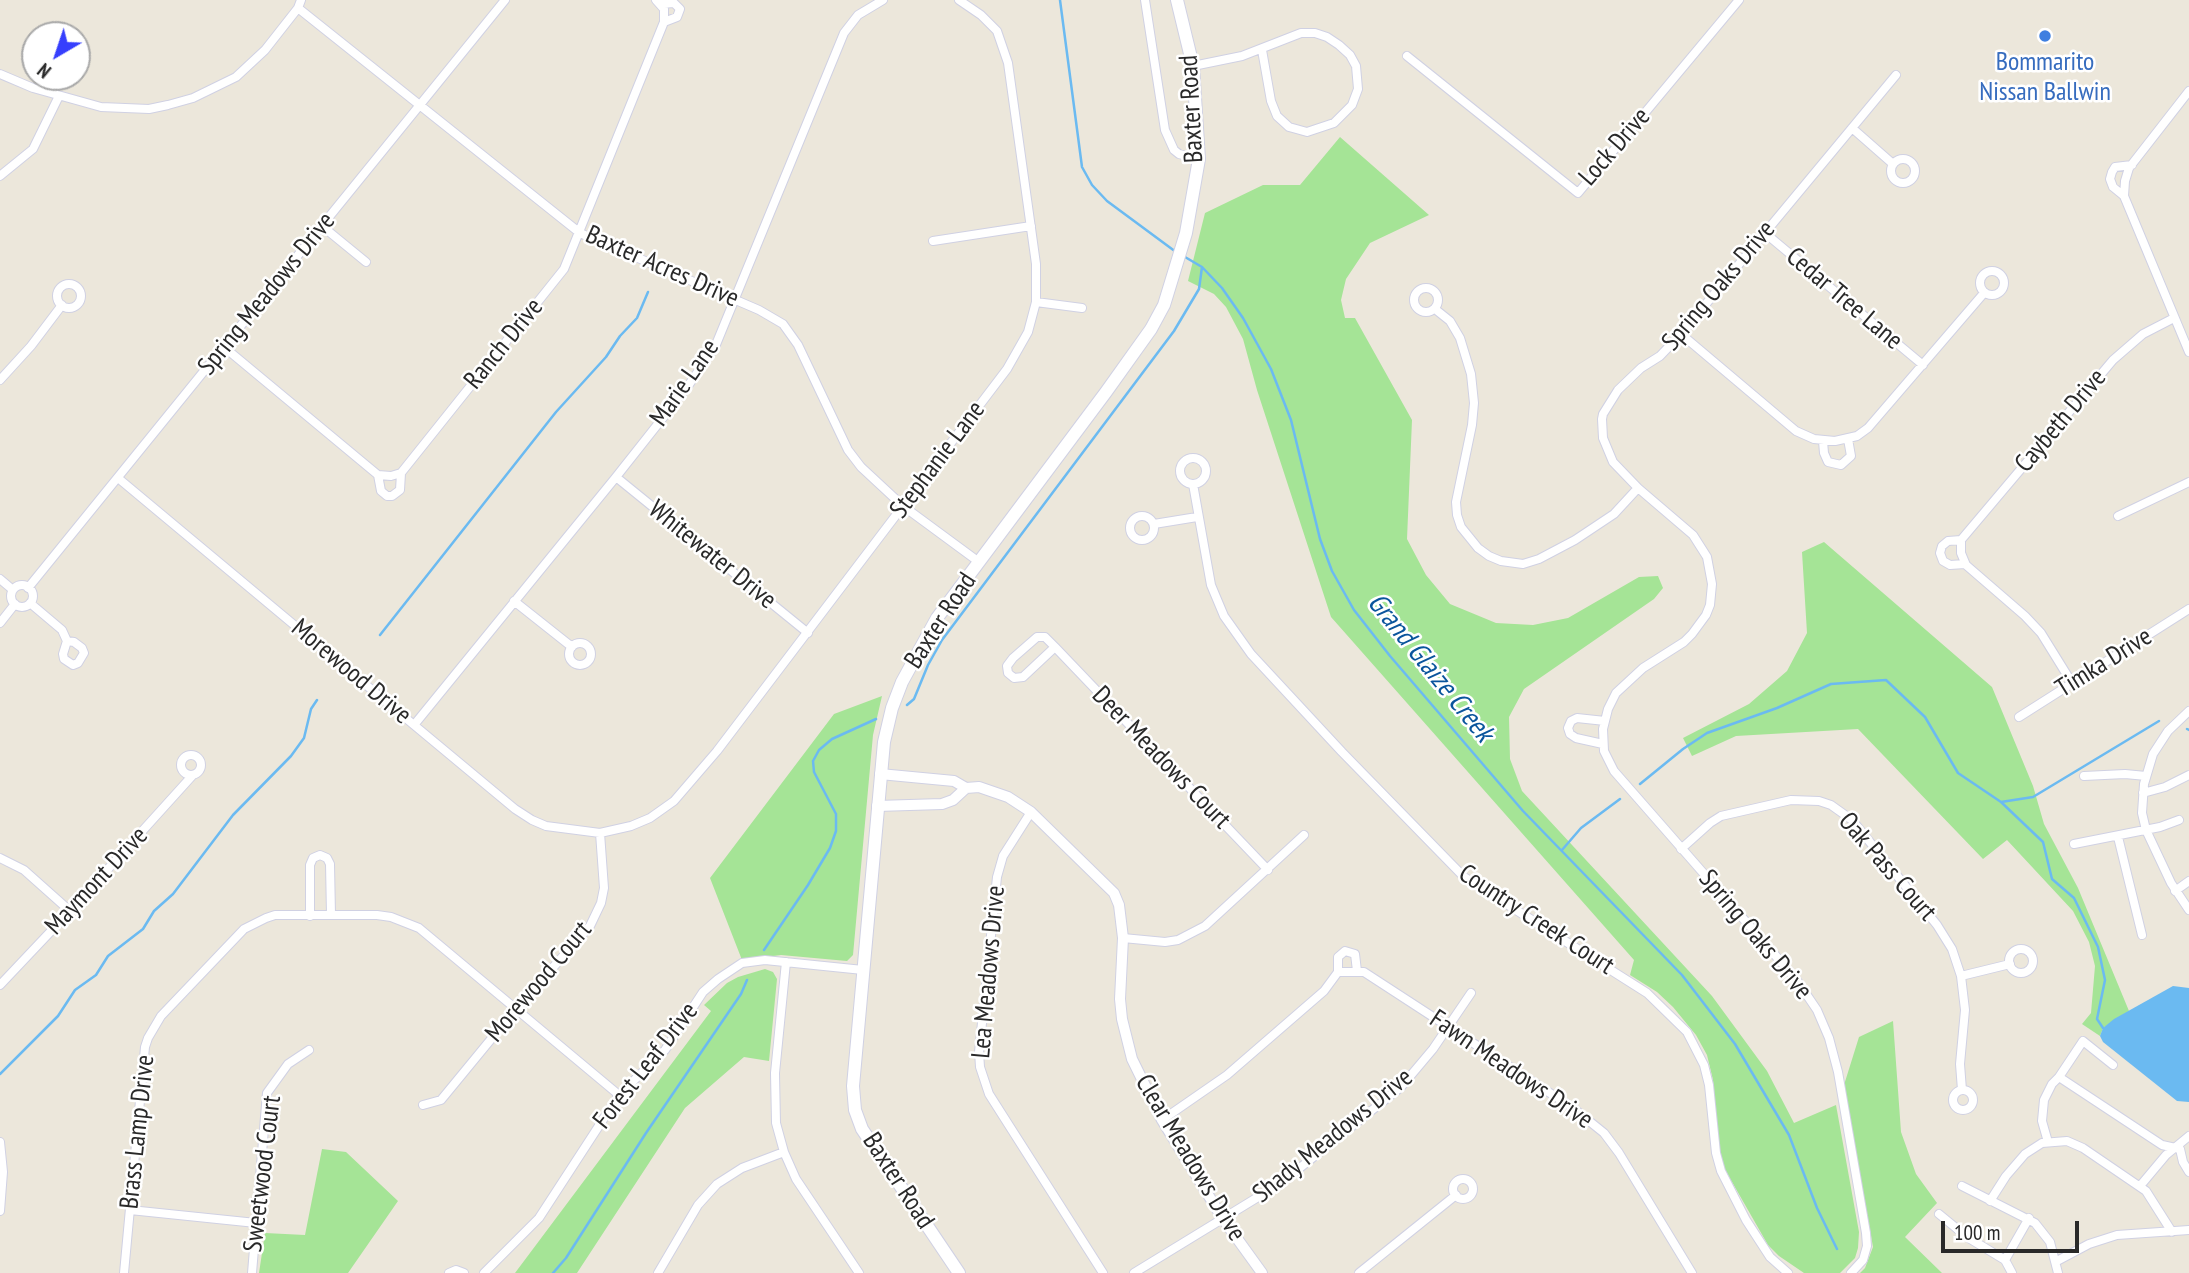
<!DOCTYPE html>
<style>
body{margin:0}
#map{position:relative;width:2189px;height:1273px;overflow:hidden;background:#ece7db;font-family:"PT Sans Narrow",sans-serif}
canvas{display:block}
.north{position:absolute;left:21px;top:21px;width:70px;height:70px;box-sizing:border-box;background:#fff;border:2px solid #a9a9a9;border-radius:50%;rotate:219deg;font-size:19px;font-weight:700;line-height:28px;text-align:center;color:#292929}
.north::after{content:'';display:block;margin:auto;width:24px;height:32px;background:#363ffd;clip-path:polygon(50% 0,100% 100%,50% 72%,0 100%)}
.scale{position:absolute;left:1941px;top:1221px;width:138px;height:32px;box-sizing:border-box;border:4px solid #292929;border-top:0;padding-left:9px;font-size:21px;line-height:24px;white-space:nowrap;color:#292929;-webkit-text-stroke:5px #fff;paint-order:stroke}
</style>
<div id="map">
<canvas width="2189" height="1273"></canvas>
<div class="north">N</div>
<div class="scale">100 m</div>
</div>
<script>
const g = document.querySelector('canvas').getContext('2d');
g.lineJoin = 'round';
function paint(path, color) { g.fillStyle = color; g.fill(path, 'evenodd'); }
const poly = rows => new Path2D(rows.map(r => 'M' + r).join(''));
function stroke(path, color, width, dash) { g.strokeStyle = color; g.lineWidth = width; g.lineCap = dash ? 'butt' : 'round'; g.setLineDash(dash || []); g.stroke(path); }
function drawText(font, color, halo, rows, align = 'center') {
  g.font = font + ' "PT Sans Narrow",sans-serif'; g.lineWidth = 5; g.setLineDash([]); g.textBaseline = 'middle'; g.strokeStyle = halo; g.fillStyle = color; for (const [text, x, y, turn = 0] of rows) {
    g.save(); g.translate(x, y); g.rotate((+turn || 0) * Math.PI / 180); g.textAlign = isNaN(turn) ? turn : align; if (halo) g.strokeText(text, 0, 0); g.fillText(text, 0, 0); g.restore();
  }
}
const green = poly([
 [1340,137,1429,215,1370,243,1346,279,1341,300,1345,318,1355,318,1412,420,1407,539,1426,575,1450,604,1496,623,1533,625,1568,618,1639,577,1658,576,1663,588,1654,599,1524,689,1509,717,1510,759,1522,791,1712,996,1767,1071,1794,1123,1836,1105,1859,1232,1858,1248,1855,1258,1840,1273,1804,1273,1779,1256,1768,1245,1724,1168,1716,1135,1713,1080,1707,1055,1696,1035,1673,1007,1657,992,1630,975,1634,960,1331,617,1257,390,1243,339,1226,307,1214,294,1188,281,1205,213,1263,185,1300,185],
 [1824,542,1992,687,2033,786,2044,824,2078,888,2129,1011,2103,1028,2100,1036,2082,1024,2091,1013,2095,966,2089,942,2073,911,2007,840,1983,859,1858,729,1736,736,1692,756,1683,738,1749,704,1787,671,1807,633,1802,552],
 [882,696,873,735,853,955,847,961,781,955,742,960,710,878,834,714],
 [765,969,773,972,777,979,769,1061,744,1057,685,1108,577,1273,515,1273,711,1011,704,1005,727,983,738,977],
 [1893,1021,1901,1132,1916,1174,1937,1203,1905,1237,1942,1273,1860,1273,1865,1268,1873,1247,1844,1085,1859,1037],
 [322,1149,346,1152,398,1201,348,1273,259,1273,265,1233,305,1235]
]);
const water = poly([
 [2173,986,2189,988,2189,1102,2177,1101,2103,1042,2100,1036,2103,1028,2114,1019]
]);
const stream = poly([
 [1060,0,1082,167,1092,185,1107,201,1176,252],
 [1185,257,1202,267,1222,288,1243,318,1271,369,1291,420,1320,539,1332,571,1354,610,1390,656,1523,811,1682,975,1735,1044,1789,1135,1817,1208,1837,1249],
 [380,635,556,412,606,357,620,336,637,318,648,292],
 [907,705,914,699,928,665,942,640,1174,331,1199,289,1202,267],
 [2187,729,2189,730],
 [1640,784,1683,749,1707,733,1777,708,1831,684,1886,680,1925,717,1958,773,2001,802,2033,797,2159,721],
 [2001,802,2043,842,2052,879,2074,898,2098,947,2105,980,2097,1019,2103,1028],
 [1562,850,1581,828,1620,799],
 [764,950,808,885,830,848,836,831,836,814,814,772,813,761,819,750,832,739,876,719],
 [0,1074,58,1016,75,990,96,975,108,956,143,929,154,911,173,894,233,815,291,756,304,738,311,709,317,700],
 [553,1273,566,1258,646,1133,741,994,747,980]
]);
const minor = poly([
 [1145,0,1165,130,1174,150,1179,154,1199,159],
 [661,4,674,3,680,9,677,17,664,22],
 [298,8,580,233,759,310,783,324,798,345,848,450,861,467,903,506,979,562],
 [1407,56,1578,193,1739,0],
 [1193,66,1242,56,1301,33,1315,33,1327,37,1339,45,1350,55,1356,66,1358,89,1352,105,1334,123,1307,132,1289,127,1277,116,1271,101,1262,50],
 [0,74,33,88,101,107,149,109,168,105,193,98,236,77,265,50,298,8,301,0],
 [2189,91,2129,168,2125,181,2124,196,2189,352],
 [1852,128,1893,164],
 '1891 171a12 12 0 1 1 24 0a12 12 0 1 1-24 0Z',
 [0,176,33,149,59,96],
 [2124,196,2113,187,2110,179,2112,172,2115,167,2132,165],
 [322,226,366,262],
 [1765,233,1923,365],
 [933,241,1031,226],
 '1980 283a12 12 0 1 1 24 0a12 12 0 1 1-24 0Z',
 '57 296a12 12 0 1 1 24 0a12 12 0 1 1-24 0Z',
 '1414 300a12 12 0 1 1 24 0a12 12 0 1 1-24 0Z',
 [1036,302,1082,308],
 [1435,309,1450,321,1460,338,1471,374,1474,403,1472,425,1456,502,1457,515,1461,527,1478,548,1489,556,1501,561,1523,564,1539,559,1575,540,1614,514,1638,488],
 [1681,334,1796,431,1814,439,1835,441,1857,436,1868,428,1984,293],
 [224,347,378,475,391,476,401,473,564,269,664,22,664,9,656,0],
 [0,380,31,346,62,305],
 [1823,441,1824,453,1828,462,1841,465,1851,456,1848,439],
 '1180 471a13 13 0 1 1 26 0a13 13 0 1 1-26 0Z',
 [378,475,381,491,387,496,392,496,400,490,401,473],
 [616,477,808,633],
 [118,478,414,725,515,809,532,820,546,826,600,833,631,826,650,818,674,801,717,751,1007,369,1028,332,1036,302,1036,264,1008,63,997,31,981,15,959,0],
 [1193,484,1211,585,1224,616,1251,654,1342,752,1464,877,1647,993,1687,1032,1704,1065,1709,1085,1716,1153,1721,1171,1746,1220,1770,1257,1788,1273],
 '1130 528a12 12 0 1 1 24 0a12 12 0 1 1-24 0Z',
 [2118,516,2189,482],
 [1154,524,1197,517],
 [1961,540,1948,541,1942,546,1940,553,1943,561,1950,565,1965,564],
 [0,579,13,590],
 '11 596a11 11 0 1 1 22 0a11 11 0 1 1-22 0Z',
 [28,588,505,0],
 [514,601,572,647],
 [30,603,62,630,67,641,74,642,82,648,84,653,78,663,73,665,64,659,63,654,67,641],
 [0,623,15,604],
 '569 654a11 11 0 1 1 22 0a11 11 0 1 1-22 0Z',
 [1055,647,1023,677,1014,678,1008,673,1007,666,1013,658,1037,637,1045,637,1055,647,1268,870],
 [2072,683,2041,633,2025,616,1966,565,1961,553,1961,540,2113,360,2143,334,2174,318],
 [2189,711,2168,731,2153,754,2144,784,2142,813,2146,830,2171,883,2189,910],
 [2019,717,2189,609],
 [414,725,616,477,688,386,715,347,844,33,858,15,883,0],
 [1603,744,1576,738,1570,734,1568,728,1571,721,1577,718,1605,721],
 '181 765a10 10 0 1 1 20 0a10 10 0 1 1-20 0Z',
 [2084,776,2125,774,2146,776],
 [2143,793,2165,787,2189,775],
 [1031,812,1003,856,997,877,979,1052,980,1067,989,1094,1103,1273],
 [2118,837,2142,935],
 [2074,844,2160,827,2179,820],
 [1681,849,1710,823,1721,816,1791,800,1819,801,1831,805,1852,820,1937,925,1952,949,1961,976,1965,1010,1960,1064,1962,1090],
 [0,858,24,870,70,911],
 [2175,891,2189,881],
 [310,916,310,865,313,858,320,855,327,858,330,864,331,915],
 [1123,938,1165,942,1178,940,1205,926,1304,835],
 '2009 961a12 12 0 1 1 24 0a12 12 0 1 1-24 0Z',
 [786,962,775,1073,776,1123,784,1152,796,1179,859,1273],
 [1338,972,1338,957,1345,951,1355,954,1357,971],
 [1961,976,2010,964],
 [0,985,70,911,192,776],
 [2059,1077,2162,1145,2180,1149,2183,1162,2189,1172],
 '1953 1100a10 10 0 1 1 20 0a10 10 0 1 1-20 0Z',
 [423,1105,441,1100,515,1010,590,926,601,903,604,888,600,833],
 [1162,1120,1227,1075,1324,991,1338,972,1364,972,1573,1108,1604,1133,1619,1153,1692,1273],
 [0,1142,3,1172,0,1211],
 [2048,1142,2042,1121,2044,1100,2052,1084,2059,1077,2083,1041,2113,1065],
 '1453 1189a10 10 0 1 1 20 0a10 10 0 1 1-20 0Z',
 [1962,1186,2035,1223,2050,1242,2058,1273],
 [2140,1186,2166,1155,2189,1136],
 [1990,1201,2006,1176,2025,1154,2042,1143,2067,1141,2083,1148,2146,1191,2172,1232],
 [130,1210,256,1223],
 [1939,1214,1967,1237,2005,1260],
 [2057,1261,2089,1244,2117,1235,2189,1230],
 [124,1273,145,1047,148,1038,161,1016,244,929,266,918,275,915,377,915,391,917,419,928,619,1095],
 [252,1273,267,1093,288,1064,309,1050],
 [449,1273,456,1270,464,1273],
 [484,1273,539,1218,619,1095,665,1050,703,992,718,979,742,963,765,960,863,970],
 [658,1273,698,1205,717,1184,742,1168,784,1152],
 [1134,1273,1281,1183,1401,1087,1433,1049,1471,993],
 [1359,1273,1456,1195],
 [1851,1273,1863,1260,1867,1246,1866,1233,1838,1072,1829,1038,1817,1010,1796,979,1614,771,1604,751,1603,729,1608,709,1616,693,1643,668,1684,642,1692,634,1706,615,1710,605,1712,584,1707,557,1693,535,1638,488,1613,462,1603,438,1602,419,1603,414,1618,390,1641,368,1660,356,1681,334,1896,75],
 [2012,1273,2005,1260,2029,1218]
]);
const tertiary = poly([
 [880,774,954,781,966,788,979,787,1008,797,1031,812,1114,893,1119,905,1123,938,1120,999,1122,1019,1132,1059,1162,1120,1223,1219,1262,1273],
 [877,806,942,804,953,800,966,788]
]);
const secondary = poly([
 [959,1273,862,1129,855,1110,853,1086,884,742,892,708,902,682,937,618,1106,392,1151,329,1164,305,1186,233,1199,159,1193,66,1177,0]
]);
const markers = [
 [2045,36,7,"#3f7fe0"]
];
const shopNames = [
 ["Bommarito",2045,63],
 ["Nissan Ballwin",2045,93]
];
const streetNames = [
 ["Baxter Road",1192,109,-93],
 ["Lock Drive",1615,147,-49],
 ["Baxter Acres Drive",662,267,24],
 ["Spring Oaks Drive",1719,286,-50],
 ["Spring Meadows Drive",267,294,-51],
 ["Cedar Tree Lane",1844,299,40],
 ["Ranch Drive",504,344,-51],
 ["Marie Lane",685,383,-55],
 ["Caybeth Drive",2061,421,-50],
 ["Stephanie Lane",938,460,-53],
 ["Whitewater Drive",712,555,39],
 ["Baxter Road",941,621,-57],
 ["Timka Drive",2104,663,-32],
 ["Morewood Drive",351,672,40],
 ["Deer Meadows Court",1161,758,46],
 ["Oak Pass Court",1887,867,49],
 ["Maymont Drive",97,881,-47],
 ["Country Creek Court",1536,920,33],
 ["Spring Oaks Drive",1755,935,50],
 ["Lea Meadows Drive",989,972,-85],
 ["Morewood Court",539,982,-50],
 ["Forest Leaf Drive",646,1066,-52],
 ["Fawn Meadows Drive",1511,1070,34],
 ["Brass Lamp Drive",138,1132,-84],
 ["Shady Meadows Drive",1333,1136,-39],
 ["Clear Meadows Drive",1190,1158,59],
 ["Sweetwood Court",263,1174,-83],
 ["Baxter Road",898,1181,57]
];
const waterNames = [
 ["Grand Glaize Creek",1430,668,51]
];
paint(green, '#a5e496');
paint(water, '#6bbaf1');
stroke(stream, '#6bbaf1', 2.5);
stroke(minor, '#d0d1e3', 10);
stroke(tertiary, '#d0d1e3', 12);
stroke(secondary, '#d0d1e3', 14);
stroke(minor, '#fff', 8);
stroke(tertiary, '#fff', 10);
stroke(secondary, '#fff', 12);
for (const [x, y, r, color] of markers) { const dot = new Path2D(); dot.arc(x, y, r, 0, 2 * Math.PI); g.fillStyle = color; g.fill(dot); stroke(dot, '#fff', 2.5); }
drawText('26px', '#366cbe', '#fff', shopNames);
drawText('26px', '#292929', '#fff', streetNames);
drawText('italic 28px', '#0a559c', '#fff', waterNames);
</script>
